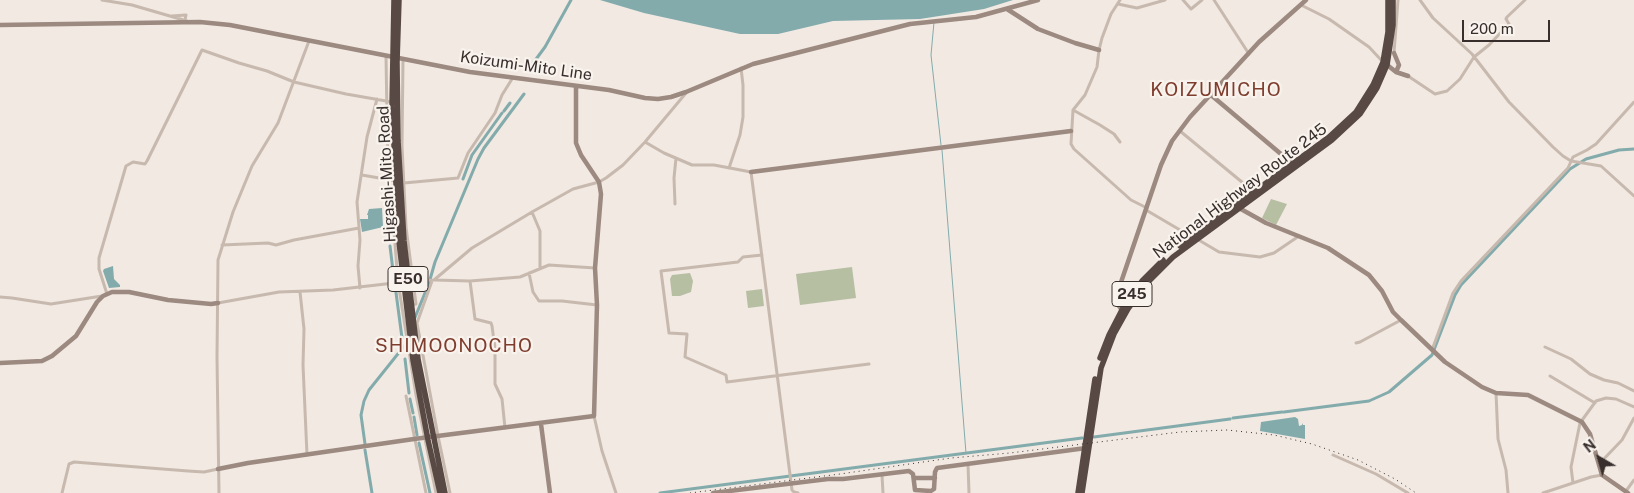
<!DOCTYPE html>
<style>
body{margin:0}
#map{position:relative;width:1634px;height:493px;overflow:hidden;background:#f1e9e2;font-family:"Public Sans",sans-serif}
canvas{display:block}
.north{position:absolute;left:1574px;top:433px;width:50px;height:50px;-webkit-text-stroke:4px #f9f3ee;paint-order:stroke;rotate:322deg;font-size:14px;font-weight:700;line-height:20px;text-align:center;color:#382f2c}
.north::after{content:'';display:block;margin:auto;width:18px;height:22px;background:#382f2c;clip-path:polygon(50% 0,100% 100%,50% 72%,0 100%)}
.scale{position:absolute;left:1462px;top:20px;width:88px;height:22px;box-sizing:border-box;border:2px solid #382f2c;border-top:0;padding-left:6px;font-size:15px;line-height:18px;white-space:nowrap;color:#382f2c;-webkit-text-stroke:4px #f9f3ee;paint-order:stroke}
</style>
<div id="map">
<canvas width="1634" height="493"></canvas>
<div class="north">N</div>
<div class="scale">200 m</div>
</div>
<script>
const g = document.querySelector('canvas').getContext('2d');
g.lineJoin = 'round';
function paint(path, color) { g.fillStyle = color; g.fill(path, 'evenodd'); }
const poly = rows => new Path2D(rows.map(r => 'M' + r).join(''));
function stroke(path, color, width, dash) { g.strokeStyle = color; g.lineWidth = width; g.lineCap = dash ? 'butt' : 'round'; g.setLineDash(dash || []); g.stroke(path); }
function drawText(font, color, halo, rows, align = 'center') {
  g.font = font + ' "Public Sans",sans-serif'; g.lineWidth = 4.5; g.setLineDash([]); g.textBaseline = 'middle'; g.strokeStyle = halo; g.fillStyle = color; for (const [text, x, y, turn = 0] of rows) {
    g.save(); g.translate(x, y); g.rotate((+turn || 0) * Math.PI / 180); g.textAlign = isNaN(turn) ? turn : align; if (halo) g.strokeText(text, 0, 0); g.fillText(text, 0, 0); g.restore();
  }
}
const green = poly([
 [1271,199,1287,204,1276,225,1262,218],
 [852,267,856,298,800,305,796,274],
 [690,273,693,281,691,292,680,296,672,296,670,279,672,275],
 [762,289,764,306,748,308,746,291]
]);
const water = poly([
 [600,0,1013,0,984,9,920,19,833,21,778,34,740,34,644,13],
 [382,208,383,227,362,232,360,219,368,219,368,215,365,215,367,215,369,209],
 [113,266,114,279,120,285,120,287,109,288,103,271,104,269],
 [1295,417,1298,419,1299,426,1302,425,1302,423,1303,425,1305,425,1305,439,1260,431,1261,422]
]);
const stream = poly([
 [934,22,931,55,941,145],
 [942,150,966,453]
]);
const canal = poly([
 [528,70,545,47,571,0],
 [504,111,510,103],
 [463,179,472,155,502,113],
 [389,192,386,194,389,225],
 [389,230,390,240],
 [390,246,394,279],
 [395,285,402,338],
 [414,320,429,283,435,262,478,159,484,148,524,94],
 [405,359,409,393],
 [410,399,413,413],
 [1284,412,1369,401,1389,392,1432,355,1455,295,1461,285,1570,169,1586,159,1619,150,1634,149],
 [414,417,417,435],
 [1233,418,1282,412],
 [1094,437,1230,419],
 [419,443,430,493],
 [365,444,361,415,364,401,369,390,405,345],
 [365,450,372,493],
 [660,493,1082,438]
]);
const street = poly([
 [102,0,132,5,187,21],
 [1120,0,1111,14,1102,38,1099,50,1097,67,1085,95,1073,110,1071,144,1074,149,1131,200,1147,208],
 [1183,0,1191,9,1202,0],
 [1214,0,1249,54],
 [1420,0,1433,18,1472,54,1509,102,1553,147,1563,156,1571,161,1601,166,1634,196],
 [1118,4,1137,8,1165,0],
 [1301,5,1329,19,1369,47,1383,62],
 [172,16,186,15,185,20],
 [1394,53,1398,0],
 [386,56,388,179,391,193,398,282,416,395,436,493],
 [403,59,402,146,406,227,416,304,410,305],
 [1408,76,1435,94,1447,91,1460,79,1474,57,1489,45,1509,24,1506,19,1507,17,1525,0],
 [1073,110,1100,125,1114,134,1120,142],
 [1180,131,1254,192],
 [645,142,664,153,692,165,714,165,751,172,792,490,794,492,798,493],
 [729,168,740,135,743,117,743,85,741,68],
 [362,175,396,181],
 [404,183,458,178,468,153,495,113,502,95,512,79],
 [675,204,674,178,676,158],
 [1146,210,1192,237],
 [532,212,540,231,540,268],
 [1197,239,1219,252,1260,257,1274,253,1299,236],
 [222,245,268,243,276,245,294,240,359,228],
 [762,255,743,257,738,262,661,271,669,333,687,334,685,357,726,375,727,382,869,364],
 [529,273,533,292,539,301,562,301,597,305],
 [435,280,470,281,520,277,549,265,595,268],
 [409,281,434,280,472,248,532,212,573,189,599,182,606,178,623,165,645,142,686,93],
 [432,281,417,323,438,436,450,493],
 [470,281,475,319,491,323,492,326,495,348,495,384,502,399,505,428],
 [360,288,358,266,360,240,357,202,367,137,377,99],
 [300,292,304,329,303,365,307,455],
 [107,294,99,269,99,258,126,166,133,162,145,164,147,161,202,50,239,63,267,71,294,82,346,94,392,102],
 [0,297,12,298,51,304,102,296],
 [218,303,279,292,333,290,403,282],
 [1356,343,1360,342,1401,320],
 [1545,347,1571,359,1590,374,1604,380,1618,383,1634,391],
 [1432,350,1453,293,1461,281,1568,168,1573,157,1587,150,1596,144,1634,102],
 [1550,376,1595,403],
 [1496,393,1498,439,1506,470,1508,493],
 [406,396,426,493],
 [594,416,602,451,616,493],
 [1333,455,1376,474,1408,493],
 [968,464,969,493],
 [1599,464,1622,440,1634,418],
 [882,475,883,493],
 [1573,483,1571,467,1580,423,1596,401,1606,398,1616,399,1634,407],
 [1626,491,1634,480],
 [62,493,69,464,74,462,188,471,204,472,218,469],
 [219,493,217,357,218,260,233,212,252,166,278,123,309,41],
 [1543,493,1591,477,1602,475]
]);
const secondary = poly([
 [1007,9,1038,29,1075,43,1099,50],
 [0,25,200,22,230,25,470,72,609,90,645,98,658,99,671,97,686,92,753,64,910,24,976,17,1038,0],
 [1394,53,1399,65,1396,72],
 [1386,64,1396,72,1408,76],
 [1211,95,1294,165],
 [751,172,1071,131],
 [1239,208,1266,223,1328,248,1369,275,1382,291,1393,312,1401,320,1445,362,1482,387,1496,393,1528,395,1582,422,1590,434,1602,475,1628,493],
 [1124,313,1116,302,1117,294,1161,165,1172,141,1190,117,1259,42,1306,0],
 [0,363,42,361,52,356,76,336,97,302,103,296,112,292,129,292,168,300,211,304,218,303],
 [541,424,550,493],
 [218,469,248,463,414,439,594,416,597,305,595,268,601,194,599,182,581,155,576,143,576,86],
 [914,478,935,478],
 [713,493,828,479,843,479,909,471,913,474,915,490,931,491,934,489,935,472,937,468,1086,448]
]);
const highway = poly([
 [1180,246,1329,137,1356,112,1373,85,1383,62,1388,32,1388,0],
 [1100,358,1109,335,1124,306,1142,281,1163,260],
 [1078,493,1095,379],
 [1082,493,1101,368,1114,334,1128,309,1146,284,1173,257,1332,140,1360,114,1377,88,1387,65,1393,25,1393,0]
]);
const rail = poly([
 [690,493,840,474,951,458,1010,453,1180,432,1227,430,1274,435,1312,444,1358,460,1395,479,1416,493]
]);
const highwayBridge = poly([
 [394,0,392,106,399,242,413,360,428,440,440,493],
 [399,0,397,62,398,141,404,241,418,359,445,493]
]);
const shields = [
 [408,279,40],
 [1132,294,40]
];
const shieldNames = [
 ["E50",408,279],
 ["245",1132,294]
];
const streetNames = [
 ["Koizumi-Mito Line",526,66,8],
 ["Higashi-Mito Road",387,174,-93],
 ["National Highway Route 245",1240,191,-37]
];
const quarterNames = [
 ["KOIZUMICHO",1216,90],
 ["SHIMOONOCHO",454,346]
];
paint(green, '#b7bfa3');
paint(water, '#83abac');
stroke(stream, '#83abac', 1);
stroke(canal, '#83abac', 3);
stroke(street, '#c8b9ae', 3);
stroke(secondary, '#9c8980', 4.5);
stroke(highway, '#584944', 5.5);
stroke(rail, '#382f2c', 1, [1, 4]);
stroke(highwayBridge, '#584944', 5.5);
for (const [x, y, w] of shields) { const box = new Path2D(); box.roundRect(x - w / 2, y - 12.5, w, 25, 4); g.fillStyle = '#f9f3ee'; g.fill(box); stroke(box, '#382f2c', 1); }
drawText('bold 15px', '#382f2c', null, shieldNames);
drawText('16px', '#382f2c', '#f9f3ee', streetNames);
g.letterSpacing = '1px';
drawText('19px', '#7f3d2d', '#f9f3ee', quarterNames);
g.letterSpacing = '0px';
</script>
